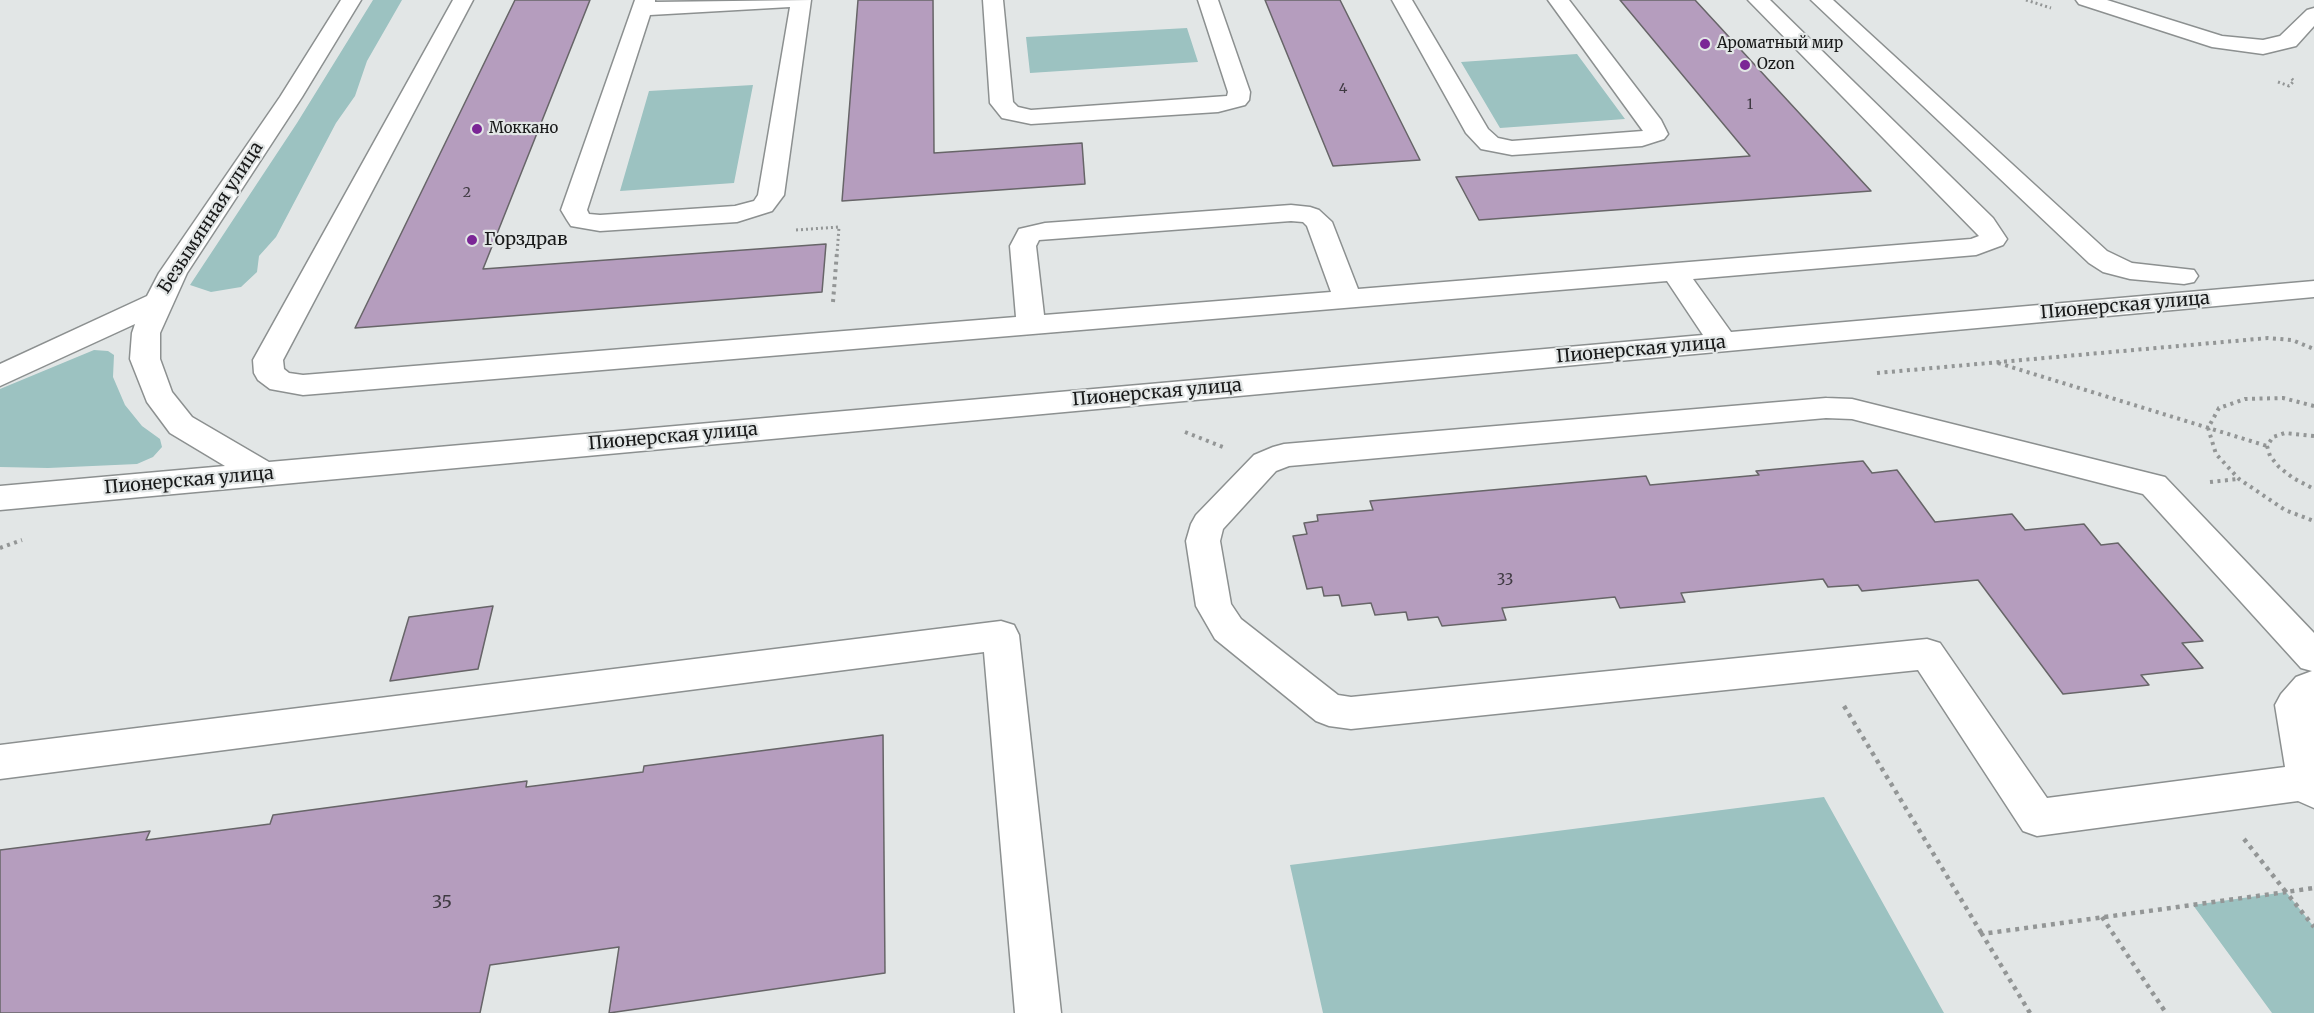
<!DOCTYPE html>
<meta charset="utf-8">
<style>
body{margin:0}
canvas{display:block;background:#e2e6e6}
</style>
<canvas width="2314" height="1013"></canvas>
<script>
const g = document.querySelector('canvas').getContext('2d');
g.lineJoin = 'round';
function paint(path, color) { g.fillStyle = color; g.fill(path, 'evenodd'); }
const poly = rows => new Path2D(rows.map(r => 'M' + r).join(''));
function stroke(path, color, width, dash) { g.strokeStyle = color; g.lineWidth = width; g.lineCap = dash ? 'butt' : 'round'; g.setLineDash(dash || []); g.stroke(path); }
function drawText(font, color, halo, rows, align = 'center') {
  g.font = font + ' Merriweather,serif'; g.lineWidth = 4.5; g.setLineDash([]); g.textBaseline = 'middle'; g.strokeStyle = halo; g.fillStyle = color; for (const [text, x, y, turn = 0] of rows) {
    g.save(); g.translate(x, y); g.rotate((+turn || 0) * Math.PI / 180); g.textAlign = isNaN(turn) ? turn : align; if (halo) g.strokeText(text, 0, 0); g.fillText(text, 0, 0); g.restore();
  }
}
const green = poly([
 [373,0,402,0,367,61,355,96,336,123,276,237,259,256,257,272,241,287,211,292,190,285,297,123],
 [1187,28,1198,62,1030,73,1026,37],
 [1577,54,1625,119,1500,128,1461,62],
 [753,85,734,183,620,191,649,91],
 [94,350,108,351,114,355,113,377,125,405,142,426,160,439,162,447,153,457,137,464,48,468,0,467,0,389],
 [1824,797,1944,1013,1323,1013,1290,865],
 [2286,892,2314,927,2314,1013,2272,1013,2193,905]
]);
const building = poly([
 [515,0,590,0,483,269,826,244,822,292,355,328,515,0],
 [858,0,933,0,934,153,1082,143,1085,184,842,201,858,0],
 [1265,0,1340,0,1420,160,1333,166,1265,0],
 [1620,0,1695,0,1871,191,1479,220,1456,177,1750,156,1620,0],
 [1863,461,1872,473,1897,470,1935,522,2012,514,2025,530,2084,524,2101,545,2118,543,2203,641,2182,643,2203,668,2141,675,2149,685,2063,694,1978,580,1862,591,1858,585,1828,587,1823,579,1681,593,1685,602,1620,608,1615,597,1502,608,1506,620,1442,626,1438,617,1408,620,1406,612,1375,615,1371,603,1342,606,1339,595,1324,596,1322,587,1307,589,1293,536,1307,534,1304,523,1318,521,1317,515,1373,510,1370,501,1646,476,1650,485,1759,475,1756,471,1863,461],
 [493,606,478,669,390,681,409,617,493,606],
 [883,735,885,973,609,1013,619,947,490,965,480,1013,0,1013,0,850,150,831,146,840,270,824,273,815,527,781,526,787,643,772,644,766,883,735]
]);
const pathFar2 = poly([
 [2026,0,2051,8],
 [2278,82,2289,86,2294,81,2291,78],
 [796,230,839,227,837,254]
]);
const pathFar1 = poly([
 [833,302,837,252],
 [1998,363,2267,446],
 [1877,373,2268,338,2292,340,2314,349],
 [2314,406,2283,398,2245,399,2219,408,2208,428,2216,454,2239,479,2285,510,2314,521],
 [1185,432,1223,447],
 [2314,436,2285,433,2273,437,2267,446,2270,456,2279,467,2293,478,2314,489],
 [2210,482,2238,479],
 [0,548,22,540]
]);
const path = poly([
 [1844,706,1982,934],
 [2244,839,2286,892,2314,888],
 [2102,917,2166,1013],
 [2030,1013,1982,934,2286,892,2314,927]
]);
const minor = poly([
 [341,0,361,0,302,97,187,273,160,333,160,359,172,392,192,417,269,462,1703,335,1667,281,303,395,270,389,258,380,254,373,253,360,453,0,473,0,283,360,284,369,289,373,303,375,1016,317,1010,246,1019,229,1045,223,1291,205,1310,207,1319,210,1332,222,1358,289,1971,239,1979,236,1748,0,1770,0,1993,218,2007,239,2003,245,1976,255,1693,279,1731,332,2314,281,2314,297,0,510,0,486,225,466,170,433,147,402,130,359,132,333,135,324,0,386,0,364,147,296,159,273,280,97,341,0],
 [1291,221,1303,222,1307,226,1331,292,1044,315,1036,246,1039,240,1291,221],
 [635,0,655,0,655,2,811,0,784,195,772,211,737,222,600,231,571,226,567,220,561,210,635,0],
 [790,7,758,195,754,201,735,206,600,215,589,214,587,210,650,15,790,7],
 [983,0,1003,0,1013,102,1018,107,1031,110,1227,96,1228,92,1198,0,1218,0,1250,92,1249,100,1245,105,1218,112,1031,124,1002,118,990,103,983,0],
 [1392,0,1412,0,1488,129,1498,138,1512,141,1643,131,1548,0,1569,0,1661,120,1668,134,1664,139,1642,146,1512,155,1481,149,1466,133,1392,0],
 [1811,0,1833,0,2107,251,2132,263,2194,270,2198,276,2194,282,2184,284,2130,279,2103,272,2089,263,1811,0],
 [2076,0,2107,0,2222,36,2263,40,2280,36,2307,10,2314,8,2314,26,2296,46,2263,54,2212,47,2079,4,2076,0],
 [1826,398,1852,399,2165,477,2314,633,2314,808,2298,801,2037,836,2023,831,1918,670,1351,729,1329,726,1316,721,1215,639,1196,606,1186,541,1191,524,1196,515,1254,455,1273,447,1284,444,1826,398],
 [1826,418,1852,419,2143,494,2301,668,2312,671,2296,677,2281,694,2275,705,2285,767,2047,798,1940,643,1927,639,1351,697,1338,695,1241,619,1231,604,1220,541,1223,529,1276,471,1289,466,1826,418],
 [1001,621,1014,625,1019,635,1061,1013,1015,1013,984,652,0,779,0,745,1001,621]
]);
const markers = [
 [1705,44,6,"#7b2696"],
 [1745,65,6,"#7b2696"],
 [477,129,6,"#7b2696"],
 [472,240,6,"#7b2696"]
];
const farNumbernames = [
 ["4",1343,89],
 ["1",1750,105],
 ["2",467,193]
];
const farPoinames = [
 ["Ароматный мир",1717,44],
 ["Ozon",1757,65],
 ["Моккано",489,129]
];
const numberNames = [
 ["33",1505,581]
];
const streetNames = [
 ["Безымянная улица",211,218,-57],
 ["Пионерская улица",2125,306,-5],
 ["Пионерская улица",1641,350,-5],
 ["Пионерская улица",1157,393,-5],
 ["Пионерская улица",673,437,-5],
 ["Пионерская улица",189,481,-5]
];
const poiNames = [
 ["Горздрав",484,240]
];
const nearNumbernames = [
 ["35",442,903]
];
paint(green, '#9cc2c1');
paint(building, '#b59dbe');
stroke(building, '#676568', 1.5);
stroke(minor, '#8c9090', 3);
stroke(pathFar2, '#939696', 3, [2, 3]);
stroke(pathFar1, '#939696', 4, [3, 4.5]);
stroke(path, '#939696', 4.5, [4, 5]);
paint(minor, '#fff');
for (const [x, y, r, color] of markers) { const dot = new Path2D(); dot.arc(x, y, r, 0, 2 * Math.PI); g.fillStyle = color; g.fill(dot); stroke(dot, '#e2e6e6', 2); }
drawText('14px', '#3f3a42', null, farNumbernames);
drawText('15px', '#181919', '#e2e6e6', farPoinames, 'left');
drawText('15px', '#3f3a42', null, numberNames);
drawText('18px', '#181919', '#e2e6e6', streetNames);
drawText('18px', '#181919', '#e2e6e6', poiNames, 'left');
drawText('18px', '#3f3a42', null, nearNumbernames);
</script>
